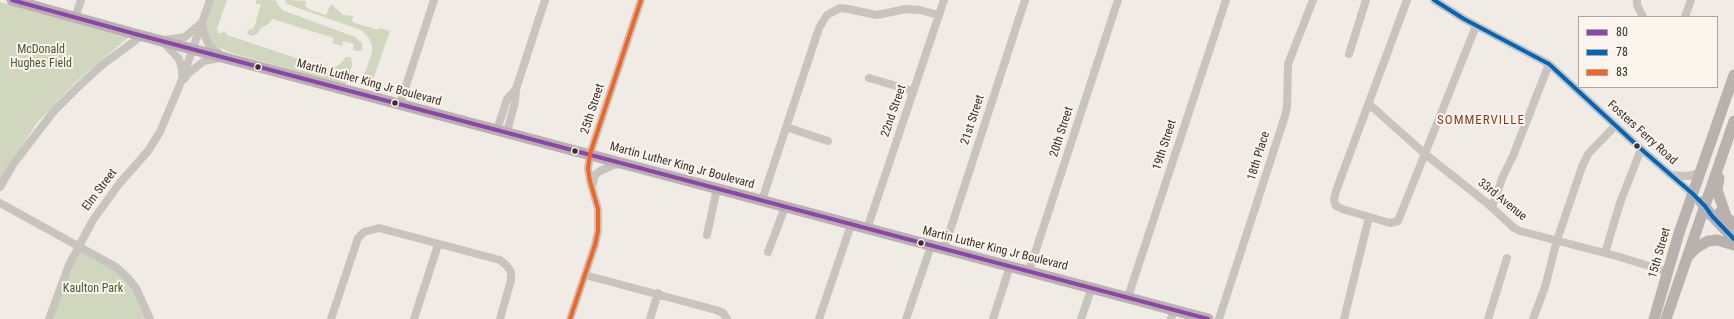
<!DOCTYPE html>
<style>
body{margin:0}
#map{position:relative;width:1734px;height:319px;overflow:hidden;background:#f0ebe5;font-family:"Roboto Condensed",sans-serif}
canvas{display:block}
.legend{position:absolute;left:1578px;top:16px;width:140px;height:72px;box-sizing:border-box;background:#fbf5ee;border:1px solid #aea6a0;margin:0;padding:5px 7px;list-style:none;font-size:12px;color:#3b302b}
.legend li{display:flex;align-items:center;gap:8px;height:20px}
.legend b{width:20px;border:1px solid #aea6a0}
</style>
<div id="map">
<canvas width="1734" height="319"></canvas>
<ul class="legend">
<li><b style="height:5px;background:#8e44ad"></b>80</li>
<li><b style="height:5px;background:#0065bd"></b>78</li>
<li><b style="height:5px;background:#f26522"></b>83</li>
</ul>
</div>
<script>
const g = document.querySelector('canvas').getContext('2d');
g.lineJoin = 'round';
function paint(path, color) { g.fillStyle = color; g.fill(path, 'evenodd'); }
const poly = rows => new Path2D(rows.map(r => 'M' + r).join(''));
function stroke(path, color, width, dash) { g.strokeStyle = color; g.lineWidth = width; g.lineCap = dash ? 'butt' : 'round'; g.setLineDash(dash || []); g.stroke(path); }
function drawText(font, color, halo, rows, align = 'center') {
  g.font = font + ' "Roboto Condensed",sans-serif'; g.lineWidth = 4; g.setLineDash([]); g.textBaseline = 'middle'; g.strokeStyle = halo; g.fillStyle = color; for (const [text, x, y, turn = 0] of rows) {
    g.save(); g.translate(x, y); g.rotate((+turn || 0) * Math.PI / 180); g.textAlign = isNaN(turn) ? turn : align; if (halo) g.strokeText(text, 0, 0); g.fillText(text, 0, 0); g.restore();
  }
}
const green = poly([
 [214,0,227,0,217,29,219,34,225,31,227,35,329,69,338,66,346,57,351,57,352,65,346,85,232,53,215,46,208,40,205,27],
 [256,0,275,0,282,10,355,37,362,43,362,50,358,51,353,50,354,44,343,41,342,46,332,43,334,38,272,19,270,23,261,28,257,34,251,36,247,33,247,31,254,28,261,4,256,4],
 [285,0,306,1,305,6,311,10,326,15,331,4,343,15,353,16,352,22,378,30,379,28,390,31,371,85,368,88,362,82,372,52,372,45,369,38,361,30,292,6,286,3],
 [0,2,129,37,78,80,37,123,7,168,0,181],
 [78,247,122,272,150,319,49,319]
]);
const minor = poly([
 [1407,0,1336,191,1334,200,1336,206,1342,209,1390,223,1398,221,1476,26],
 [1434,0,1464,19,1549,64,1641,149,1693,194],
 [1637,0,1637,5,1643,17],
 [1685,17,1691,0],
 [75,18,81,0],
 [202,23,204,34,209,45,221,55],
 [164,40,185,37,200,24],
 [164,43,179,59,182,69,182,74],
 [1349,54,1366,0],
 [869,78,913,91],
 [184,79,189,73,204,61,220,58],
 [400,104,434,0],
 [1369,104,1425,154,1487,203,1514,228,1520,231,1620,257,1668,272],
 [786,127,828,141],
 [497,130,507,99,516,89],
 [507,132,515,102,516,89,545,0],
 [1671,175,1688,176,1700,173],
 [592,186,595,175,600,171,613,165,622,164],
 [0,187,14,163,54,111,79,86,102,65,136,40,139,35],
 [762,200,819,28,827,15,840,8,848,9,877,15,906,9,920,10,938,15],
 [0,203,116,267,127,277,136,288,150,319],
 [1492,207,1503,176,1513,156,1549,64],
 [867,229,944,0],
 [707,235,717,188],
 [944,249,1025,0],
 [768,252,785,207],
 [1605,253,1620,203,1641,149],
 [1029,271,1118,0],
 [585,275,716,310,723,313,727,319],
 [1128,297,1226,0],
 [49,319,69,265,93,220,119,184,148,151,160,132,181,82,210,0],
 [331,319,358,238,364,232,379,228,500,260,507,266,511,272,511,280,500,319],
 [414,319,438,245],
 [570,319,595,245,598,231,598,209,590,181,588,169,590,154,641,0],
 [650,319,658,293],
 [819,319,851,225],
 [906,319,931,246],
 [993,319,1010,266],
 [1081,319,1092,287],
 [1171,319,1174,309],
 [1219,319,1285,116,1287,108,1288,64,1313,0],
 [1344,319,1369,217],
 [1488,319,1507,258],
 [1533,319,1545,287,1557,240,1582,167,1588,154,1615,126]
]);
const major = poly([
 [12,0,139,35,1208,319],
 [1719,178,1717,190,1726,216],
 [1701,202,1712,216,1734,239],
 [1720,212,1734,224],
 [1688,256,1696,248,1708,241,1717,240,1734,245],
 [1654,319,1679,233,1734,75],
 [1666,319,1734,121]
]);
const bus1 = poly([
 [12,0,139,35,1208,319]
]);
const bus2 = poly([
 [1434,0,1464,19,1549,64,1641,149,1693,194,1705,206,1712,216,1734,239]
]);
const bus3 = poly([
 [570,319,595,245,598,231,598,209,590,181,588,169,590,154,641,0]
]);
const markers = [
 [258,67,3.5,"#3b302b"],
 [395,103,3.5,"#3b302b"],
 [1637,146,3.5,"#3b302b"],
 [575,151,3.5,"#3b302b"],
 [921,243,3.5,"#3b302b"]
];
const parkNames = [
 ["McDonald",41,50],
 ["Hughes Field",41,64],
 ["Kaulton Park",93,289]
];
const streetNames = [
 ["Martin Luther King Jr Boulevard",369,83,15],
 ["25th Street",593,109,-72],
 ["22nd Street",894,111,-71],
 ["21st Street",973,120,-72],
 ["20th Street",1062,132,-72],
 ["Fosters Ferry Road",1642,133,42],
 ["19th Street",1165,145,-72],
 ["18th Place",1259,156,-73],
 ["Martin Luther King Jr Boulevard",682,166,15],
 ["Elm Street",100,190,-53],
 ["33rd Avenue",1502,200,39],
 ["Martin Luther King Jr Boulevard",995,249,14],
 ["15th Street",1660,253,-74]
];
const neighbourhoodNames = [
 ["SOMMERVILLE",1481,121]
];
paint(green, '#d1d6bf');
stroke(minor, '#c9c3be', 8);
stroke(major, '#b8b1ad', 11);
stroke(bus1, '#8e44ad', 4);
stroke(bus2, '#0065bd', 4);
stroke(bus3, '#f26522', 4);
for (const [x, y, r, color] of markers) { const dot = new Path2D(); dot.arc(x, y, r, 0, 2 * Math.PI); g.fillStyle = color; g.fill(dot); stroke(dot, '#fbf5ee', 1.5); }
drawText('12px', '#4a5a2e', '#fbf5ee', parkNames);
drawText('12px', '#3b302b', '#fbf5ee', streetNames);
g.letterSpacing = '1px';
drawText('13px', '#8c3b22', '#fbf5ee', neighbourhoodNames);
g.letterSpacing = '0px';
</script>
